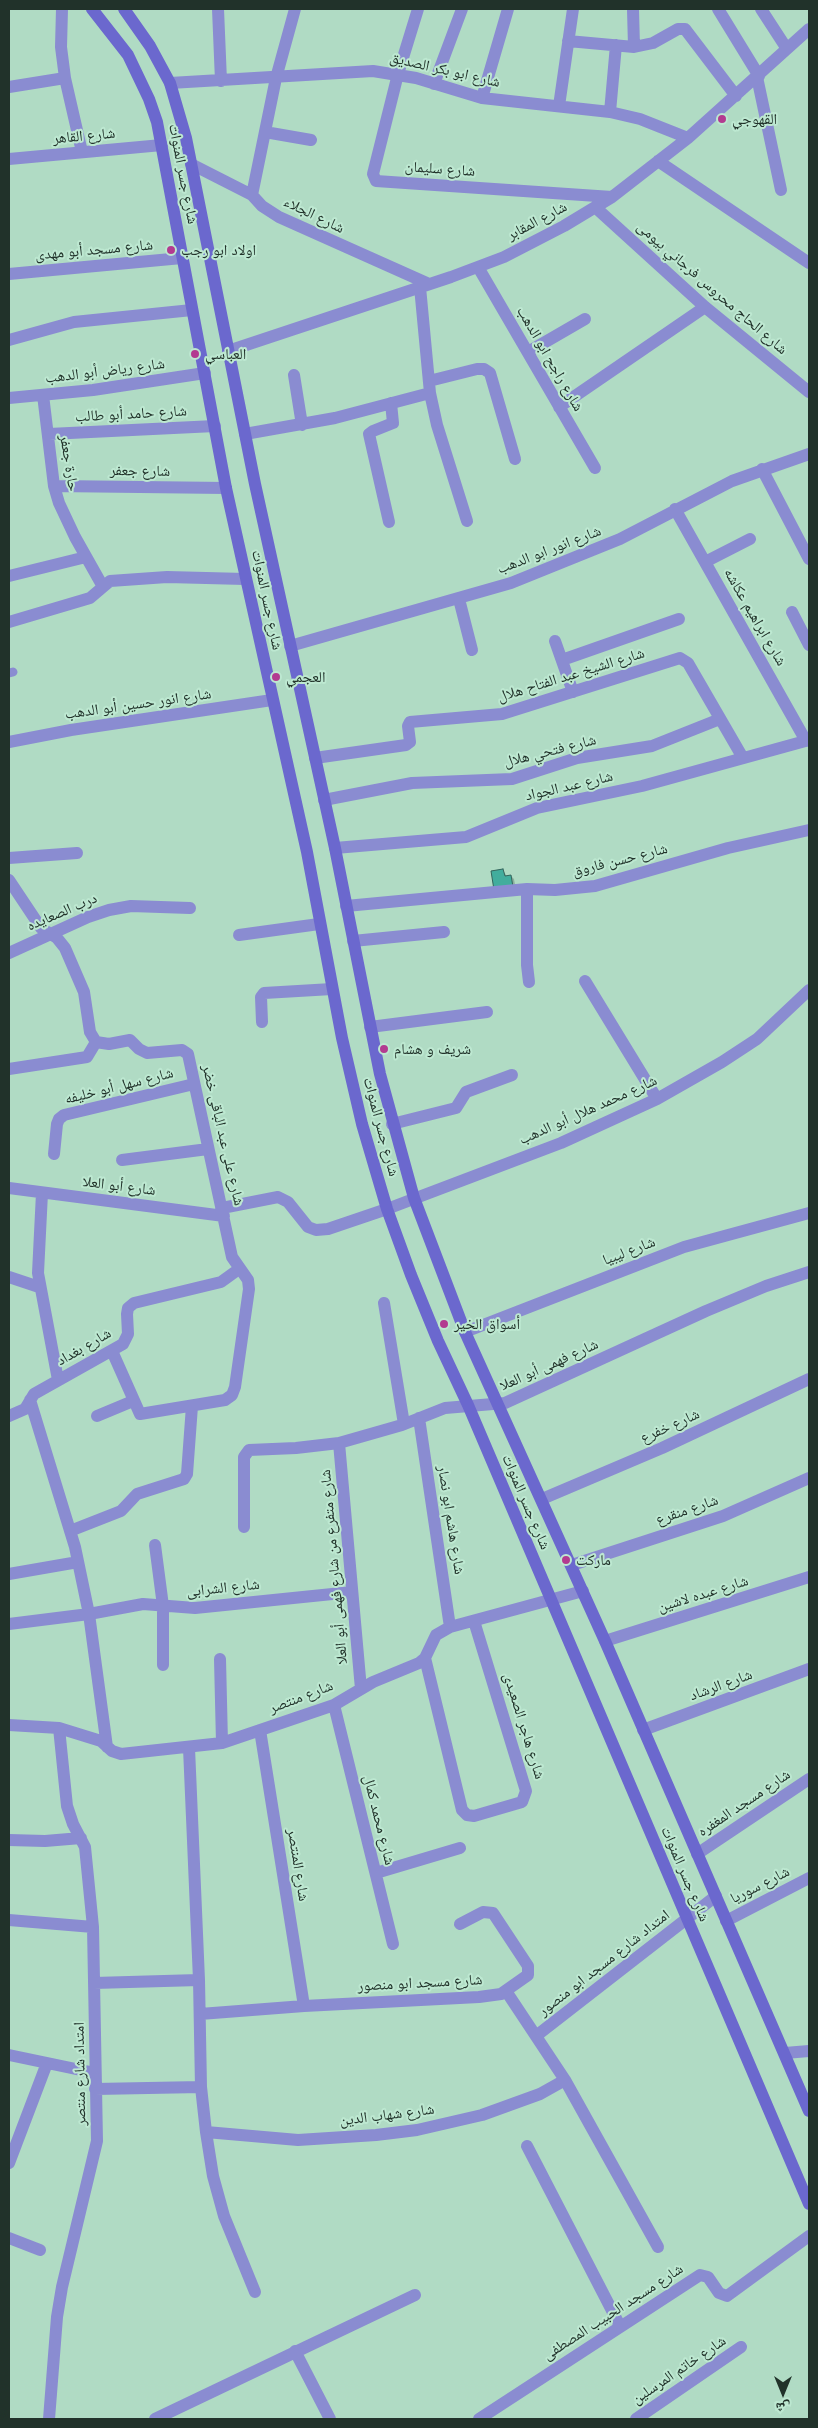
<!DOCTYPE html>
<meta charset="utf-8">
<style>
body{margin:0}
#map{position:relative;width:818px;height:2428px;overflow:hidden;background:#b0dbc4;font-family:Quicksand,"Noto Naskh Arabic",sans-serif}
canvas{display:block}
.frame{position:absolute;inset:0;border:10px solid #21322a;pointer-events:none}
.north{position:absolute;left:758px;top:2368px;width:50px;height:50px;-webkit-text-stroke:4px #bde8d1;paint-order:stroke;rotate:180deg;font-size:14px;font-weight:700;line-height:20px;text-align:center;color:#21322a}
.north::after{content:'';display:block;margin:auto;width:18px;height:22px;background:#21322a;clip-path:polygon(50% 0,100% 100%,50% 72%,0 100%)}
</style>
<div id="map">
<canvas width="818" height="2428"></canvas>
<div class="frame"></div>
<div class="north">ش</div>
</div>
<script>
const g = document.querySelector('canvas').getContext('2d');
g.lineJoin = 'round';
function paint(path, color) { g.fillStyle = color; g.fill(path, 'evenodd'); }
const poly = rows => new Path2D(rows.map(r => 'M' + r).join(''));
function stroke(path, color, width, dash) { g.strokeStyle = color; g.lineWidth = width; g.lineCap = dash ? 'butt' : 'round'; g.setLineDash(dash || []); g.stroke(path); }
function drawText(font, color, halo, rows, align = 'center') {
  g.font = font + ' Quicksand,"Noto Naskh Arabic",sans-serif'; g.lineWidth = 4; g.setLineDash([]); g.textBaseline = 'middle'; g.strokeStyle = halo; g.fillStyle = color; for (const [text, x, y, turn = 0] of rows) {
    g.save(); g.translate(x, y); g.rotate((+turn || 0) * Math.PI / 180); g.textAlign = isNaN(turn) ? turn : align; if (halo) g.strokeText(text, 0, 0); g.fillText(text, 0, 0); g.restore();
  }
}
const shadow = poly([
 [503,870,507,877,511,876,514,879,516,890,499,893]
]);
const building = poly([
 [503,869,505,876,511,875,513,887,494,890,491,871,503,869]
]);
const lane = poly([
 [9,673,13,672]
]);
const street = poly([
 [62,9,61,47,65,78,82,152],
 [218,9,221,81],
 [418,9,398,74,373,174,376,181,612,197],
 [633,9,634,47],
 [718,9,759,76],
 [761,9,787,49],
 [568,41,634,47,653,43,678,29,685,29,736,96],
 [757,77,781,190],
 [170,83,373,71,416,78,482,98,610,112,640,119,688,138],
 [434,84,462,9],
 [9,87,65,78],
 [482,98,508,9],
 [559,106,573,9],
 [610,112,616,45],
 [265,132,311,140],
 [9,159,162,145],
 [658,161,809,263],
 [191,164,252,195,262,206,279,217,429,284],
 [252,195,276,78,295,9],
 [595,207,705,307,809,392],
 [478,267,595,468],
 [9,274,182,258],
 [420,287,430,393,437,425,467,521],
 [9,340,74,322,192,310],
 [228,351,451,277,504,257,564,226,612,197,688,138,809,29],
 [528,352,585,319],
 [294,375,302,425],
 [429,381,477,369,484,369,490,373,515,459],
 [43,395,54,486,59,503,75,537,102,585],
 [9,398,93,390,205,373],
 [559,407,705,307],
 [49,434,215,426],
 [245,434,335,418,430,393],
 [762,469,809,559],
 [54,486,226,488],
 [675,509,806,741],
 [389,522,369,434,373,431,393,423,391,403],
 [705,562,750,539],
 [9,576,86,557],
 [459,599,472,650],
 [792,612,809,645],
 [9,622,90,598,110,581,167,577,245,579],
 [555,641,573,692],
 [290,646,511,583,620,539,732,481,809,454],
 [562,660,679,619],
 [9,742,71,730,272,700],
 [315,758,406,745,410,742,408,726,410,722,502,714,680,658,688,663,743,758],
 [324,800,412,783,512,779,577,758,652,746,720,719],
 [335,848,466,837,537,808,642,786,809,740],
 [9,858,77,853],
 [9,880,41,928,57,938,65,948,84,992,90,1032,96,1042,109,1044,130,1040,139,1049,147,1053,182,1050,188,1054,232,1257,248,1280,249,1289,235,1387,232,1395,225,1400,140,1414,112,1351],
 [527,889,527,965,529,982],
 [346,906,527,889,555,890,595,886,728,848,809,830],
 [239,935,319,924],
 [353,941,444,932],
 [9,953,88,917,109,910,131,906,190,908],
 [585,981,657,1099],
 [262,1022,261,997,264,993,332,989],
 [370,1027,487,1012],
 [9,1069,87,1057,96,1042],
 [392,1124,456,1108,466,1092,512,1075],
 [54,1154,57,1124,59,1119,64,1115,194,1084],
 [122,1160,208,1149],
 [9,1188,224,1216],
 [42,1193,38,1273,58,1380],
 [222,1208,278,1197,288,1202,308,1227,316,1230,328,1229,387,1209,561,1143,657,1099,722,1062,757,1039,809,990],
 [9,1277,39,1287],
 [384,1303,404,1424],
 [465,1332,684,1247,809,1213],
 [30,1400,75,1547,89,1614,107,1747],
 [9,1416,25,1409,34,1394,123,1344,128,1334,127,1314,128,1308,134,1303,221,1282,239,1269],
 [97,1416,133,1401],
 [419,1418,450,1627],
 [339,1443,361,1689],
 [542,1499,662,1448,809,1379],
 [244,1527,244,1457,249,1450,296,1448,339,1443,402,1425,445,1408,505,1403,706,1311,766,1286,809,1272],
 [70,1531,121,1511,137,1494,184,1479,187,1474,192,1406],
 [155,1545,163,1606,163,1665],
 [572,1565,723,1516,809,1478],
 [9,1574,78,1562],
 [9,1624,89,1614,143,1604,195,1608,352,1592],
 [605,1641,809,1577],
 [425,1658,462,1810,467,1815,474,1816,522,1802,526,1791,474,1621],
 [220,1659,222,1743],
 [334,1705,393,1944],
 [9,1725,59,1728,101,1741,112,1751,121,1754,222,1743,334,1705,373,1682,419,1663,425,1658,436,1635,450,1627,583,1591],
 [260,1730,304,2006],
 [643,1730,809,1669],
 [189,1748,199,1980,201,2087,206,2132,213,2176,224,2216,255,2292],
 [9,1840,45,1841,81,1838],
 [697,1854,809,1779],
 [376,1873,460,1848],
 [9,1920,93,1927],
 [726,1921,809,1878],
 [94,1983,199,1980],
 [506,1991,565,2080,658,2247],
 [200,2014,304,2006,479,1997,501,1994,528,1975,528,1966,493,1913,483,1912,460,1924],
 [536,2036,716,1896],
 [785,2053,809,2051],
 [9,2055,95,2073],
 [95,2089,201,2087],
 [206,2132,298,2140,376,2135,417,2130,482,2115,540,2094,565,2080],
 [527,2146,620,2326],
 [9,2163,47,2063],
 [9,2238,40,2250],
 [295,2351,330,2419],
 [49,2419,57,2317,62,2287,97,2141,93,1927,85,1847,73,1824,67,1806,59,1728],
 [155,2419,415,2295],
 [479,2419,700,2275,708,2277,719,2293,727,2296,809,2236],
 [636,2419,741,2347]
]);
const secondary = poly([
 [92,9,128,55,149,99,157,122,226,488,307,852,342,1038,362,1124,387,1209,411,1275,438,1341,468,1405,809,2204],
 [124,9,150,46,170,83,186,138,255,484,335,848,380,1074,414,1198,465,1332,605,1641,809,2111]
]);
const markers = [
 [722,119,5,"#b33b90"],
 [171,250,5,"#b33b90"],
 [195,354,5,"#b33b90"],
 [276,677,5,"#b33b90"],
 [384,1049,5,"#b33b90"],
 [444,1324,5,"#b33b90"],
 [566,1560,5,"#b33b90"]
];
const streetNames = [
 ["شارع ابو بكر الصديق",445,70,13],
 ["شارع القاهر",84,136,-5],
 ["شارع سليمان",440,169,4],
 ["شارع جسر المنوات",183,174,79],
 ["شارع الجلاء",314,215,26],
 ["شارع المقابر",537,221,-28],
 ["شارع مسجد أبو مهدى",94,250,-5],
 ["شارع الحاج محروس فرجاني بيومى",712,288,41],
 ["شارع راجح ابو الدهب",550,359,60],
 ["شارع رياض أبو الدهب",105,371,-7],
 ["شارع حامد أبو طالب",131,414,-3],
 ["حارة جعفر",69,463,81],
 ["شارع جعفر",140,471,1],
 ["شارع انور ابو الدهب",549,550,-21],
 ["شارع جسر المنوات",267,600,78],
 ["شارع ابراهيم عكاشه",755,617,60],
 ["شارع الشيخ عبد الفتاح هلال",571,675,-17],
 ["شارع انور حسين أبو الدهب",138,704,-8],
 ["شارع فتحي هلال",550,751,-14],
 ["شارع عبد الجواد",569,786,-13],
 ["شارع حسن فاروق",620,860,-14],
 ["درب الصعايده",62,912,-23],
 ["شارع سهل أبو خليفه",119,1086,-14],
 ["شارع محمد هلال أبو الدهب",588,1110,-24],
 ["شارع جسر المنوات",381,1127,75],
 ["شارع على عبد الباقى خضر",223,1135,77],
 ["شارع أبو العلا",119,1186,7],
 ["شارع ليبيا",629,1251,-21],
 ["شارع بغداد",84,1347,-30],
 ["شارع فهمى أبو العلا",549,1365,-24],
 ["شارع خفرع",670,1426,-24],
 ["شارع جسر المنوات",526,1502,67],
 ["شارع منقرع",687,1510,-19],
 ["شارع هاشم ابو نصار",451,1520,81],
 ["شارع متفرع من شارع فهمى أبو العلا",334,1567,-95],
 ["شارع الشرابى",223,1588,-6],
 ["شارع عبده لاشين",703,1594,-17],
 ["شارع الرشاد",721,1685,-20],
 ["شارع منتصر",301,1697,-21],
 ["شارع هاجر الصعيدى",524,1726,73],
 ["شارع مسجد المغفره",744,1803,-34],
 ["شارع محمد كمال",379,1820,76],
 ["شارع المنتصر",298,1865,81],
 ["شارع جسر المنوات",685,1874,67],
 ["شارع سوريا",760,1885,-27],
 ["امتداد شارع مسجد ابو منصور",604,1963,-38],
 ["شارع مسجد ابو منصور",420,1983,-3],
 ["امتداد شارع منتصر",80,2074,-91],
 ["شارع شهاب الدين",387,2115,-7],
 ["شارع مسجد الحبيب المصطفى",613,2312,-33],
 ["شارع خاتم المرسلين",679,2370,-34]
];
const poiNames = [
 ["القهوجي",732,119],
 ["اولاد ابو رجب",181,250],
 ["العباسي",205,354],
 ["العجمي",286,677],
 ["شريف و هشام",394,1049],
 ["أسواق الخير",454,1324],
 ["ماركت",576,1560]
];
paint(shadow, '#0003');
paint(building, '#42ad9d');
stroke(building, '#33645c', 1);
stroke(lane, '#8a8cd1', 9);
stroke(street, '#8a8cd1', 12);
stroke(secondary, '#6b68ce', 12);
for (const [x, y, r, color] of markers) { const dot = new Path2D(); dot.arc(x, y, r, 0, 2 * Math.PI); g.fillStyle = color; g.fill(dot); stroke(dot, '#bde8d1', 2); }
drawText('15px', '#21322a', '#bde8d1', streetNames);
drawText('15px', '#21322a', '#bde8d1', poiNames, 'left');
</script>
